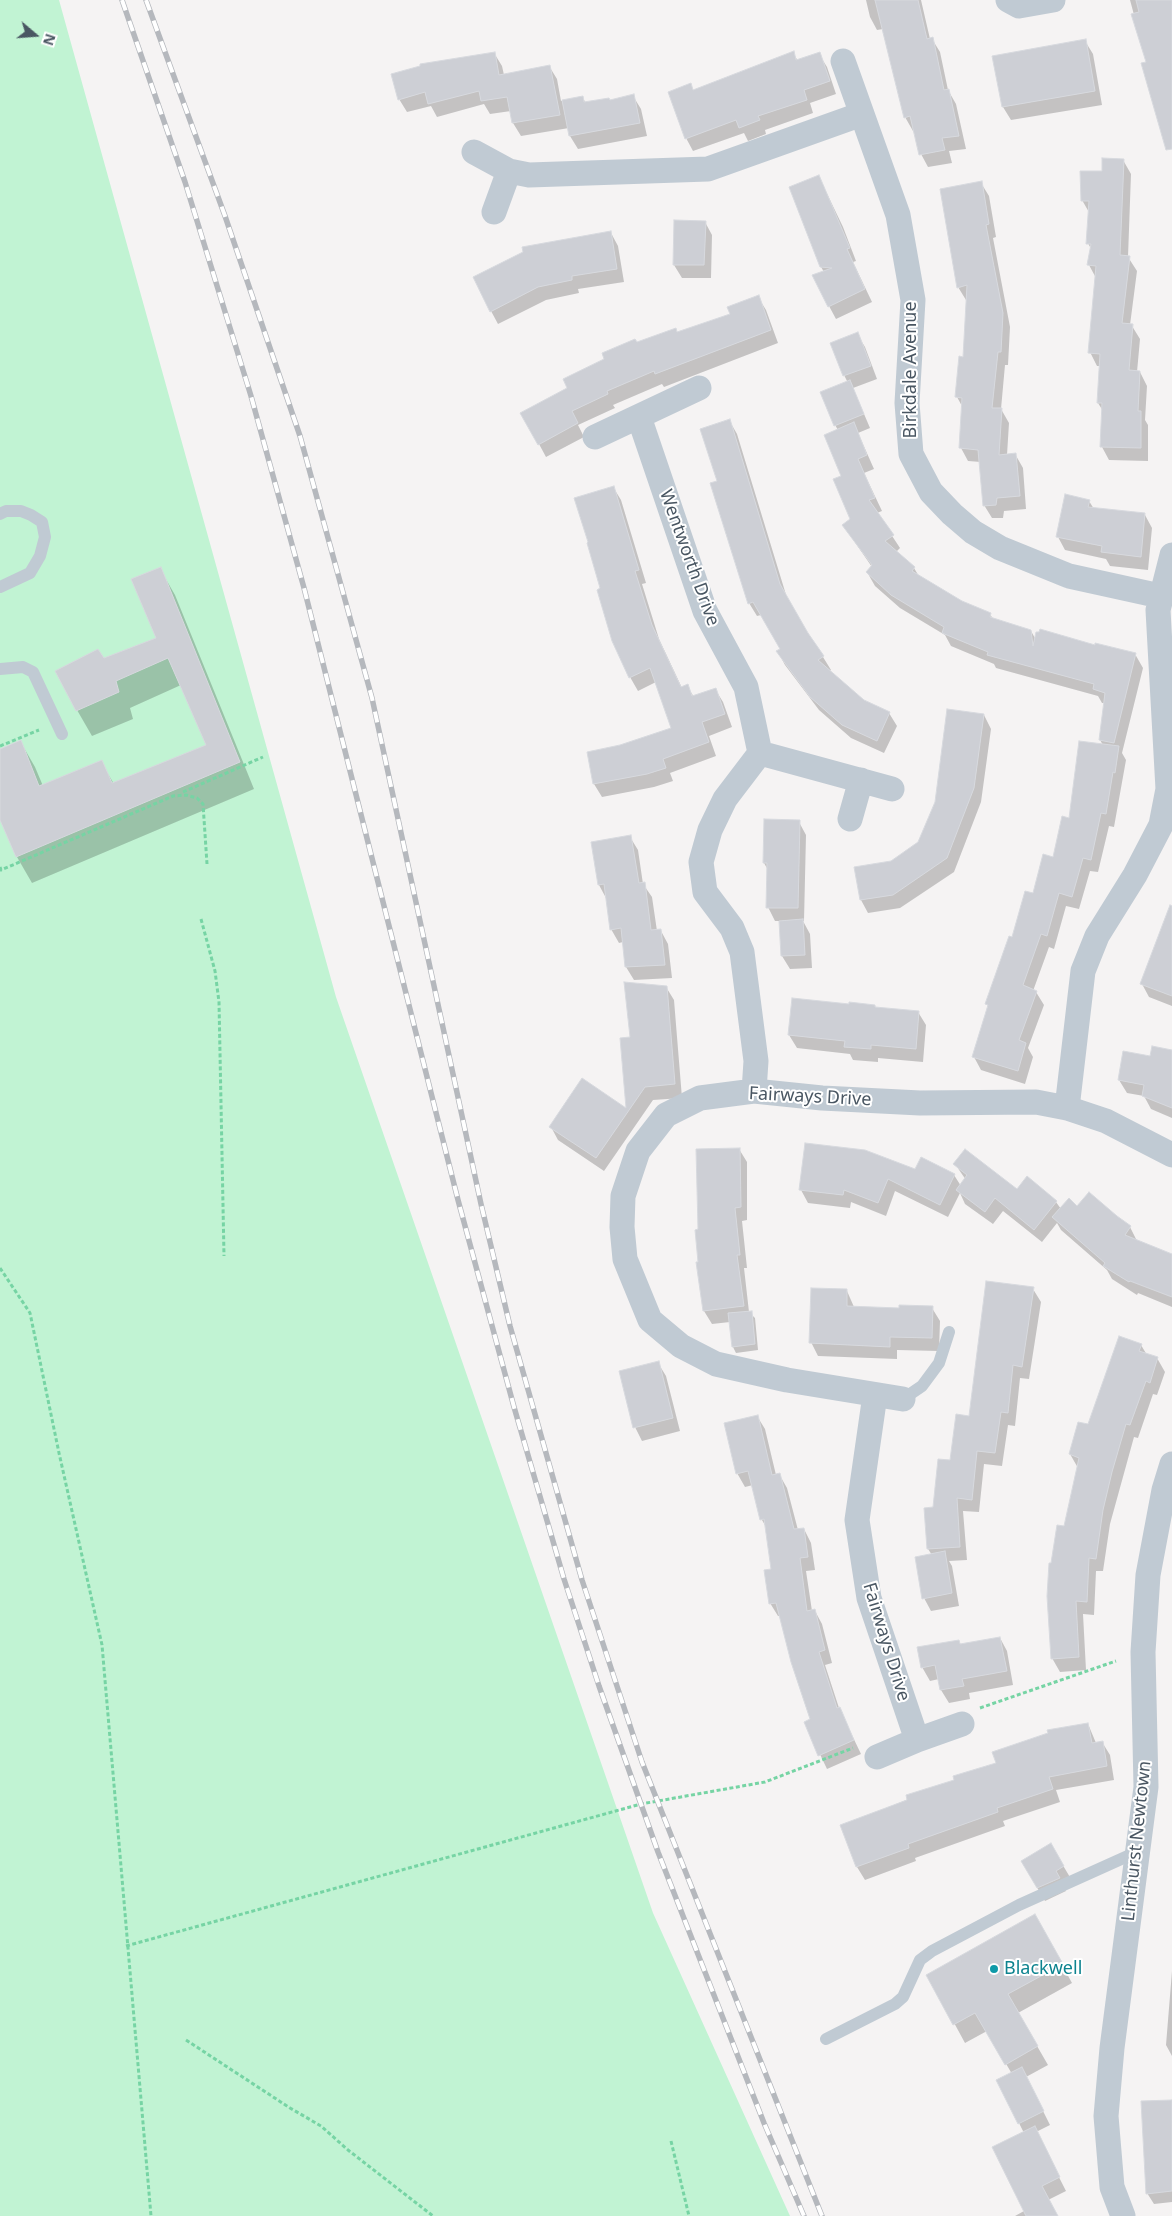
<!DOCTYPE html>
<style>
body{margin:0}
#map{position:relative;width:1172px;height:2216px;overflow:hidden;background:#f5f3f3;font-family:"Noto Sans",sans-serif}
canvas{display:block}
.north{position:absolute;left:10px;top:10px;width:50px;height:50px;-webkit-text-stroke:4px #fff;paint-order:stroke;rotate:108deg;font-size:14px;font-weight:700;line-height:20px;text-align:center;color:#495662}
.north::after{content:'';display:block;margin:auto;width:18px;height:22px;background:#495662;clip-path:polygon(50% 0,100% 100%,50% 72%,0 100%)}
</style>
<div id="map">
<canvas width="1172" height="2216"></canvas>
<div class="north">N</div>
</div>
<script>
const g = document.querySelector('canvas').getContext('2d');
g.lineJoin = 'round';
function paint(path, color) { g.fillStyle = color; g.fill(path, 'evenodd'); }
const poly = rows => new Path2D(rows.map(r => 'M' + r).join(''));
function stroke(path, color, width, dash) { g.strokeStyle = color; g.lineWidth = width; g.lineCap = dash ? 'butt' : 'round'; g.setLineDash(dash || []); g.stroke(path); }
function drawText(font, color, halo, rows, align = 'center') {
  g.font = font + ' "Noto Sans",sans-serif'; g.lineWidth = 4; g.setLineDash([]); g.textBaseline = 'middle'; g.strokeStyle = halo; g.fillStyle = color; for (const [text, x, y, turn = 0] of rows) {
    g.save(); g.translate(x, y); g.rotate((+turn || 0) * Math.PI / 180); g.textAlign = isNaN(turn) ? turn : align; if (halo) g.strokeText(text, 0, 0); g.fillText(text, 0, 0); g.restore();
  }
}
const green = poly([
 [0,0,59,0,336,997,653,1913,790,2216,0,2216]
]);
const shadow = poly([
 [866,0,921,0,930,39,932,39,940,52,948,90,956,104,966,149,949,151,952,163,928,167,921,154,915,130,913,131,905,117,883,29,877,30,870,17],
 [1130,0,1172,0,1172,125,1147,63],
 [1085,41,1093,54,1102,105,1011,120,1003,107,993,57],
 [494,53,502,66,504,75,549,66,557,79,561,101,582,97,586,103,610,101,633,96,641,109,647,136,578,149,570,136,569,128,521,136,513,123,511,111,490,114,484,104,437,117,431,106,407,112,399,99],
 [793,53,798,61,819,54,827,67,836,94,810,103,813,113,765,130,766,134,748,141,744,133,693,151,686,138,690,85,694,91],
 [1123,160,1131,174,1128,257,1137,271,1130,325,1132,326,1140,339,1137,372,1140,372,1147,386,1145,420,1148,425,1148,461,1109,460,1102,447,1103,411,1098,403,1100,366,1097,366,1090,352,1096,278,1089,265,1091,249,1088,243,1090,214,1082,200,1103,173],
 [819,177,843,227,856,261,853,262,872,302,836,319,829,306,824,272,821,267],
 [981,183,989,196,996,237,993,238,1010,327,1008,365,1005,365,1001,409,1009,423,1007,455,1015,454,1023,468,1026,509,1004,511,1003,518,992,518,984,505,981,462,968,461,961,448,963,408,957,397,964,358,968,300,966,300,958,287],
 [705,222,712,235,711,278,682,278,674,265],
 [611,233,618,246,624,282,578,289,579,293,546,300,498,324,491,311],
 [758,297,766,310,778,343,664,387,662,384,613,405,615,408,578,425,584,437,546,457,539,444,568,388,637,344,678,333,732,315],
 [857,334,865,347,877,379,853,388,870,428,858,433,874,469,864,473,882,511,877,513,900,548,896,552,914,568,920,578,961,602,990,614,993,619,1031,631,1036,640,1135,654,1143,668,1122,753,1126,760,1114,827,1109,826,1098,872,1090,871,1079,909,1066,906,1054,949,1049,947,1033,991,1036,992,1044,1005,1028,1048,1033,1057,1025,1084,981,1070,974,1057,989,1008,987,1004,1013,939,1033,895,1054,858,1103,745,1100,740,1105,703,1102,703,1098,696,996,668,994,664,951,646,945,635,900,608,875,586,867,572,872,567,843,525,852,519,842,476,838,430,835,425,848,383,844,375],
 [729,420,737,434,787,598,808,635,823,657,831,670,829,671,864,701,889,713,897,726,884,753,851,738,819,710,785,665,778,652,781,649,761,615,757,616,749,603,719,482],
 [613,487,621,500,646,583,642,584,659,639,682,688,687,686,694,697,715,689,723,702,732,727,709,736,716,756,670,773,673,781,654,787,602,797,594,784,588,753,620,747,673,728,656,682,638,691,630,677,602,589],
 [1089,501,1094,509,1145,515,1152,528,1148,570,1110,566,1106,559,1065,550,1058,537],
 [160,569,175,595,254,789,32,883,17,857,0,817,0,750,20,741,35,767,43,786,101,762,114,784,208,746,181,685,130,708,133,719,92,736,77,710,104,660,158,638],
 [984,715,991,729,981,802,954,872,900,908,868,913,861,900,892,862,919,843,936,802],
 [799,822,806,835,804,921,803,921,810,934,812,968,790,969,782,956,780,921,775,921,768,907,768,870,764,863],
 [630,837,638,850,643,884,652,897,657,931,661,931,668,944,672,978,634,980,626,967,623,942,619,943,611,929,606,898,599,885],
 [1172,920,1172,1006,1149,997,1142,984],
 [666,987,674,1000,682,1098,653,1100,604,1171,558,1140,551,1127,627,1111,632,1038],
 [875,1006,876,1008,918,1012,926,1025,923,1062,878,1058,878,1062,853,1060,850,1054,797,1048,789,1035],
 [1172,1066,1172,1118,1151,1109,1144,1096,1127,1093,1119,1080],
 [739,1149,747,1162,747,1220,742,1221,747,1268,744,1268,749,1312,755,1318,758,1350,736,1353,733,1347,730,1322,712,1324,704,1311,698,1263,700,1263,699,1231],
 [955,1164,1017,1190,1056,1202,1061,1209,1078,1207,1130,1227,1137,1241,1172,1256,1172,1307,1138,1293,1137,1295,1112,1279,1107,1270,1061,1230,1057,1223,1042,1242,1003,1211,993,1224,965,1204,960,1193,948,1217,895,1191,886,1216,851,1202,850,1208,808,1203,801,1190,916,1171,954,1175,961,1186,966,1180],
 [1033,1289,1041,1302,1029,1379,1020,1378,1015,1426,1008,1425,1002,1466,984,1464,979,1512,963,1511,967,1560,949,1561,952,1566,959,1606,931,1611,924,1598,932,1555,928,1549,925,1509,934,1508,970,1417],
 [847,1291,854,1307,900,1309,932,1308,940,1321,939,1351,897,1350,897,1359,818,1356,811,1342],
 [1141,1345,1147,1355,1157,1358,1165,1372,1157,1395,1153,1394,1138,1438,1134,1437,1110,1524,1103,1571,1096,1571,1094,1615,1083,1614,1086,1670,1060,1672,1052,1658,1052,1564,1065,1527,1078,1468,1070,1454],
 [658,1363,666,1376,680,1431,642,1441,635,1427],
 [757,1416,765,1429,776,1475,779,1474,787,1488,798,1530,804,1529,811,1543,815,1570,806,1571,812,1611,815,1611,822,1624,832,1663,825,1665,839,1708,861,1754,827,1769,805,1723,811,1720,780,1616,778,1616,770,1603,772,1570,766,1527,762,1520,753,1485,745,1487,737,1473],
 [1000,1638,1007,1651,1013,1685,969,1693,970,1699,949,1703,941,1690,939,1679,930,1681,922,1667,959,1641,961,1645],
 [1088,1724,1096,1743,1102,1742,1110,1755,1114,1780,1056,1790,1060,1802,1003,1821,1005,1826,915,1858,916,1861,865,1880,857,1867,842,1826,997,1763,1049,1734],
 [1051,1845,1071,1879,1062,1884,1066,1891,1045,1901,1022,1862],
 [1045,1934,1072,1983,1018,2013,1048,2065,1026,2077,1050,2125,1036,2132,1066,2191,1048,2200,1057,2216,1015,2216,1024,2211,1024,2133,1019,2123,1012,2074,987,2031,965,2043,928,1975],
 [1172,1971,1172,2056,1166,2045],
 [1172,2101,1172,2202,1154,2204,1147,2193]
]);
const building = poly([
 [875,0,918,0,927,39,933,37,944,90,949,89,959,136,942,138,945,150,919,155,910,116,904,118,875,0],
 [1136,0,1172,0,1172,149,1166,150,1141,63,1146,62,1131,14,1139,12,1136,0],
 [1086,39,1095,91,1002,107,992,56,1086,39],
 [794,51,796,60,820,52,830,81,804,90,807,100,758,116,760,120,739,128,736,120,685,139,668,92,691,83,693,90,794,51],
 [495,52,499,75,550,65,560,115,512,123,507,97,481,101,479,91,428,104,425,92,398,100,391,74,420,66,420,64,495,52],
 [634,94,640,123,569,136,562,100,583,96,584,102,609,98,610,100,634,94],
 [1102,158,1124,159,1120,255,1130,256,1122,323,1133,324,1129,370,1140,371,1138,411,1141,411,1141,448,1100,447,1102,403,1097,403,1100,354,1088,353,1096,266,1087,265,1091,244,1086,244,1089,201,1081,201,1080,171,1102,171,1102,158],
 [819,175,850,248,847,249,865,289,828,307,812,275,832,268,820,267,789,187,819,175],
 [982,181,989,224,986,225,1003,313,1001,352,998,352,992,408,1002,408,999,455,1016,453,1020,496,997,498,996,505,983,506,978,450,959,448,962,398,955,397,959,356,963,357,967,285,957,288,940,189,982,181],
 [674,220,706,221,704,265,673,265,674,220],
 [611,231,617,269,572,276,572,280,538,287,490,312,473,277,523,252,522,247,611,231],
 [759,295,771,330,655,374,654,371,607,391,608,394,572,411,578,423,538,445,520,413,567,388,563,379,604,359,602,353,635,339,637,342,676,328,677,332,730,314,727,307,759,295],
 [858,332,871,366,843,376,830,343,858,332],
 [850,380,864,414,834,426,820,392,850,380],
 [730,419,780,584,808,633,824,656,818,660,864,700,890,712,877,741,842,725,810,697,776,651,780,649,753,602,748,604,710,483,717,481,700,429,730,419],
 [854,422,867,455,858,459,875,498,869,500,894,535,885,541,915,567,912,571,962,601,991,613,990,617,1031,630,1033,646,1036,632,1039,632,1040,629,1095,645,1095,643,1136,653,1114,743,1099,740,1105,693,1093,689,1094,684,987,655,988,652,942,633,944,627,891,595,866,572,872,565,842,525,850,519,833,479,841,476,824,435,854,422],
 [614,486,639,570,635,571,652,625,681,687,688,684,692,696,716,688,725,714,702,722,709,742,663,759,666,768,647,774,593,784,587,752,620,745,671,728,650,668,629,678,612,641,597,590,600,588,587,543,588,542,574,498,614,486],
 [1065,494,1090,500,1088,507,1145,513,1141,557,1101,552,1102,546,1056,537,1065,494],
 [161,567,240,762,16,857,0,820,0,749,21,740,39,786,102,760,112,783,206,745,168,658,116,681,119,692,76,711,55,671,98,649,104,658,156,638,131,579,161,567],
 [947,709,984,714,974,788,947,858,893,895,860,900,854,867,891,861,918,842,935,802,947,709],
 [1079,741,1119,746,1115,773,1113,772,1106,814,1101,813,1091,860,1083,858,1072,897,1059,893,1047,936,1041,934,1023,985,1037,991,1019,1040,1026,1043,1018,1071,972,1057,988,1005,985,1004,1009,936,1012,937,1025,891,1033,893,1043,854,1053,857,1062,816,1069,818,1079,741],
 [764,819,800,820,798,908,766,908,767,863,763,863,764,819],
 [631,835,639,883,645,882,651,930,661,929,665,965,625,967,621,928,610,930,604,884,598,885,591,842,631,835],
 [1170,905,1172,906,1172,996,1140,984,1170,905],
 [803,919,805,955,781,956,779,921,803,919],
 [624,982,667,986,675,1084,645,1087,596,1158,549,1127,582,1078,626,1108,620,1038,630,1037,624,982],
 [792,998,849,1004,849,1002,875,1005,875,1007,919,1011,916,1049,871,1045,871,1049,844,1047,845,1041,788,1035,792,998],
 [1152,1046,1172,1050,1172,1108,1142,1096,1144,1085,1118,1080,1123,1051,1150,1056,1152,1046],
 [805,1143,865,1150,915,1169,921,1157,955,1174,940,1205,888,1179,878,1203,844,1190,843,1195,799,1190,805,1143],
 [740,1148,741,1207,735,1208,740,1255,737,1255,744,1306,703,1311,696,1262,698,1262,695,1230,698,1229,696,1149,740,1148],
 [965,1149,1017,1189,1027,1176,1057,1201,1034,1230,995,1198,985,1212,956,1190,967,1175,953,1164,965,1149],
 [1089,1192,1117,1216,1131,1226,1125,1235,1172,1254,1172,1297,1130,1281,1129,1282,1103,1266,1105,1263,1052,1217,1069,1198,1077,1206,1089,1192],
 [986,1281,1034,1287,1022,1367,1013,1365,1008,1413,1001,1412,995,1453,977,1451,972,1500,957,1498,960,1547,927,1549,924,1508,933,1507,938,1459,950,1460,956,1414,969,1416,986,1281],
 [811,1288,847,1289,847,1306,899,1308,899,1305,933,1306,932,1338,890,1337,890,1347,809,1343,811,1288],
 [752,1311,755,1344,732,1347,728,1313,752,1311],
 [1119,1336,1142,1344,1139,1351,1158,1357,1150,1383,1146,1381,1130,1425,1126,1424,1112,1472,1103,1510,1096,1559,1089,1558,1087,1602,1076,1601,1079,1657,1051,1659,1047,1596,1049,1563,1051,1563,1057,1525,1064,1526,1079,1458,1069,1454,1078,1422,1088,1424,1119,1336],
 [659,1361,673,1418,633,1428,619,1371,659,1361],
 [758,1415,772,1475,780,1473,794,1529,804,1528,808,1557,800,1558,807,1611,815,1609,825,1650,819,1652,837,1708,840,1707,854,1740,818,1756,804,1722,810,1719,791,1662,776,1603,769,1604,764,1570,771,1569,764,1519,760,1520,748,1471,736,1474,724,1423,758,1415],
 [945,1551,952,1593,922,1599,915,1557,945,1551],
 [1000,1637,1007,1671,962,1679,964,1686,940,1690,935,1665,921,1668,917,1647,959,1640,960,1644,1000,1637],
 [1088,1723,1092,1743,1103,1741,1107,1766,1049,1777,1053,1789,997,1808,998,1812,908,1844,909,1848,856,1867,840,1825,907,1800,906,1795,954,1780,953,1776,996,1763,992,1752,1048,1733,1047,1730,1088,1723],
 [1051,1843,1064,1866,1056,1871,1060,1878,1037,1888,1021,1861,1051,1843],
 [1035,1914,1063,1964,1008,1994,1038,2046,1005,2065,975,2013,953,2025,926,1975,1035,1914],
 [1022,2067,1044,2111,1018,2124,996,2080,1022,2067],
 [1172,2100,1172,2191,1146,2194,1141,2101,1172,2100],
 [1035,2126,1060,2177,1042,2186,1058,2216,1026,2216,992,2147,1035,2126]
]);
const path = poly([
 [0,746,39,730],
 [183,792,263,757],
 [0,867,1,870,173,796,186,795,197,798,203,804,207,864],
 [201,919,215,971,219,1002,224,1256],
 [0,1268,30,1313,59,1453,102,1645,151,2216],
 [980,1708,1116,1661],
 [126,1946,641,1804,765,1782,853,1748],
 [186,2040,290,2108,321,2126,348,2150,433,2216],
 [671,2141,689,2216]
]);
const lane = poly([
 [0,514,6,511,21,511,31,515,42,522,45,537,40,556,30,573,0,587],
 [0,669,23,667,33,672,62,734],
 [903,1399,922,1386,939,1363,949,1332],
 [826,2039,895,2004,903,1997,920,1960,932,1951,1019,1905,1139,1851]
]);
const street = poly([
 [1008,0,1019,6,1053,0],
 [843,61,898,215,913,300,907,403,911,454,931,492,952,514,973,532,1000,548,1069,576,1160,596],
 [474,152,509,171,529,175,708,169,862,114],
 [494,212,509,171],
 [639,417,705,611,746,687,760,753,725,799,710,830,701,862,705,892,732,928,742,952,756,1061,754,1091],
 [595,437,699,388],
 [760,753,892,789],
 [850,819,861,780],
 [1067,1108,1083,971,1097,936,1135,875,1161,825,1168,789,1158,610,1172,555],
 [875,1395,857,1520,869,1598,917,1740],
 [903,1399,787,1380,716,1364,681,1346,650,1320,625,1259,622,1227,623,1196,638,1151,666,1115,700,1098,754,1091,822,1098,920,1103,1036,1102,1067,1108,1106,1121,1172,1155],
 [877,1757,917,1740,962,1724],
 [1123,2216,1112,2187,1106,2116,1112,2048,1146,1787,1143,1652,1148,1575,1164,1490,1172,1464]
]);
const rail = poly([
 [122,0,185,182,251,396,304,588,458,1200,514,1407,564,1579,599,1686,658,1852,764,2123,804,2216],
 [146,0,225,216,300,436,372,698,481,1204,510,1326,582,1580,642,1762,822,2216]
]);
const markers = [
 [994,1969,5,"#0f9aa8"]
];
const streetNames = [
 ["Birkdale Avenue",911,370,-90],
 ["Wentworth Drive",689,558,70],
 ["Fairways Drive",810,1097,3],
 ["Fairways Drive",886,1642,73],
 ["Linthurst Newtown",1137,1841,-84]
];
const cultureNames = [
 ["Blackwell",1004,1969]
];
paint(green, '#c1f3d3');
paint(shadow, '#0003');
paint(building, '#cdcfd5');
stroke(building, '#d7d9de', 1);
stroke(path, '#76d4a4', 3, [4, 2.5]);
stroke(lane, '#c0cad3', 12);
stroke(street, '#c0cad3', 25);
stroke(rail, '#b5b8bd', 5.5);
stroke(rail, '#fff', 4, [11]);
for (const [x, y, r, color] of markers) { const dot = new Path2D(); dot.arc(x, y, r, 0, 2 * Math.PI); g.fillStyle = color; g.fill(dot); stroke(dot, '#fff', 2); }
drawText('18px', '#495662', '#fff', streetNames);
drawText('18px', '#0d838f', '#fff', cultureNames, 'left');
</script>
